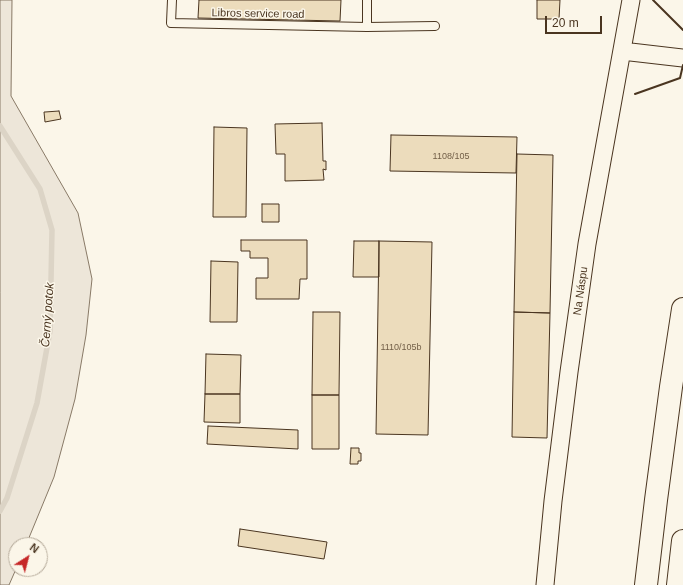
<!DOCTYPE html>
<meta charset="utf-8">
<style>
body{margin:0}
#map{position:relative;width:683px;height:585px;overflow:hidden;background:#fbf6e9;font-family:Helvetica,sans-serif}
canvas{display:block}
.north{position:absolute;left:8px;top:537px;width:40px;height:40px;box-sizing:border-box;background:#fbf6e9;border:1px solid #b4a999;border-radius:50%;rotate:36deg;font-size:11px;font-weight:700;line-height:16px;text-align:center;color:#4a3520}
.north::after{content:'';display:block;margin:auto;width:14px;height:18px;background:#c62828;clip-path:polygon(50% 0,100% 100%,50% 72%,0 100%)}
.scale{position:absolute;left:545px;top:16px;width:57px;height:18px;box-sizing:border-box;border:2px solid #4a3520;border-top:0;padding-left:5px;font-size:12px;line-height:14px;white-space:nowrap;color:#4a3520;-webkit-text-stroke:3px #fbf6e9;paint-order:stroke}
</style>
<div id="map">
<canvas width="683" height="585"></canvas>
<div class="north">N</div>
<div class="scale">20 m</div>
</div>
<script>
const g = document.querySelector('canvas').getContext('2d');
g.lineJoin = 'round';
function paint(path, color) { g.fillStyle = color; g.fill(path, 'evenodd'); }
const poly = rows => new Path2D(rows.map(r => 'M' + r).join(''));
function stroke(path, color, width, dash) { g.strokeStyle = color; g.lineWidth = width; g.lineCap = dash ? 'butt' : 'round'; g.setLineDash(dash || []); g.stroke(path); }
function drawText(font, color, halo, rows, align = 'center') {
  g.font = font + ' Helvetica,sans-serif'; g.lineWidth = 3; g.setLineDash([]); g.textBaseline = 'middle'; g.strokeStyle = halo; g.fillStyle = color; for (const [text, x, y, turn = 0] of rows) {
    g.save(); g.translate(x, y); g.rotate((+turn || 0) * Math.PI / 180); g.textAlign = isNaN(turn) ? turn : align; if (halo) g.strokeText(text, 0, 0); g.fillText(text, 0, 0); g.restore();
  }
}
const green = poly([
 [0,0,12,0,11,96,78,213,92,279,86,335,75,399,54,477,26,545,16,545,16,569,9,585,0,585,0,0]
]);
const stream = poly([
 [0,126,40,189,52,230,50,331,37,403,7,498,0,511]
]);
const building = poly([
 [199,0,341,0,340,21,198,18,199,0],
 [537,0,560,0,559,19,537,19,537,0],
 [59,111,61,119,45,122,44,112,45,112,59,111],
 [322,123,323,161,326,161,326,170,323,169,324,180,285,181,285,154,276,154,275,124,322,123],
 [214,127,247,128,246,217,213,217,214,127],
 [391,135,517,137,516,173,390,171,391,135],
 [517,154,553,155,550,313,514,312,517,154],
 [262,204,279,204,279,222,262,222,262,204],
 [241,240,307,240,307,279,300,279,299,299,256,299,256,278,268,278,268,258,250,258,250,251,241,251,241,240],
 [354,241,379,241,379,277,353,277,354,241],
 [379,241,432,242,428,435,376,434,379,241],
 [211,261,238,262,237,322,210,322,211,261],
 [313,312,340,312,339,395,312,395,313,312],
 [514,312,550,313,547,438,512,437,514,312],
 [206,354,241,355,240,394,205,394,206,354],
 [205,394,240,394,240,423,204,422,205,394],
 [312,395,339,395,339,449,312,449,312,395],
 [208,426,298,430,298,449,207,444,208,426],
 [351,448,359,448,359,453,361,453,361,461,358,461,358,464,350,464,351,448],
 [240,529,327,542,324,559,238,546,240,529]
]);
const service = poly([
 [172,0,171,23,367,27],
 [367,0,367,27,435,26]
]);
const minor = poly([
 [622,51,683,58],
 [545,585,553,501,569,372,587,244,631,0]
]);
const trunk = poly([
 [646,585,656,500,671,387,683,309],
 [678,585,683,541]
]);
const wall = poly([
 [653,0,683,30],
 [635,94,680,78,683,65]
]);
const numberNames = [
 ["1108/105",451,157],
 ["1110/105b",401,348]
];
const streetNames = [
 ["Libros service road",258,14,1],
 ["Na Náspu",581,291,-82]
];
const waterNames = [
 ["Černý potok",48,315,-86]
];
paint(green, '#ede6d9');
stroke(green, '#887966', 1);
stroke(stream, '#dcd4c6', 5.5);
paint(building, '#ecdcbc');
stroke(building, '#4a3520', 1);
stroke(service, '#4a3520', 10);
stroke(minor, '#4a3520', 19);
stroke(trunk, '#4a3520', 24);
stroke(service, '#fbf6e9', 8);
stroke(minor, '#fbf6e9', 17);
stroke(trunk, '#fbf6e9', 22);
stroke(wall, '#4a3520', 2);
drawText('9px', '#725f47', null, numberNames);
drawText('11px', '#4a3520', '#fbf6e9', streetNames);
drawText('italic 12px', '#4a3520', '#fbf6e9', waterNames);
</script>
